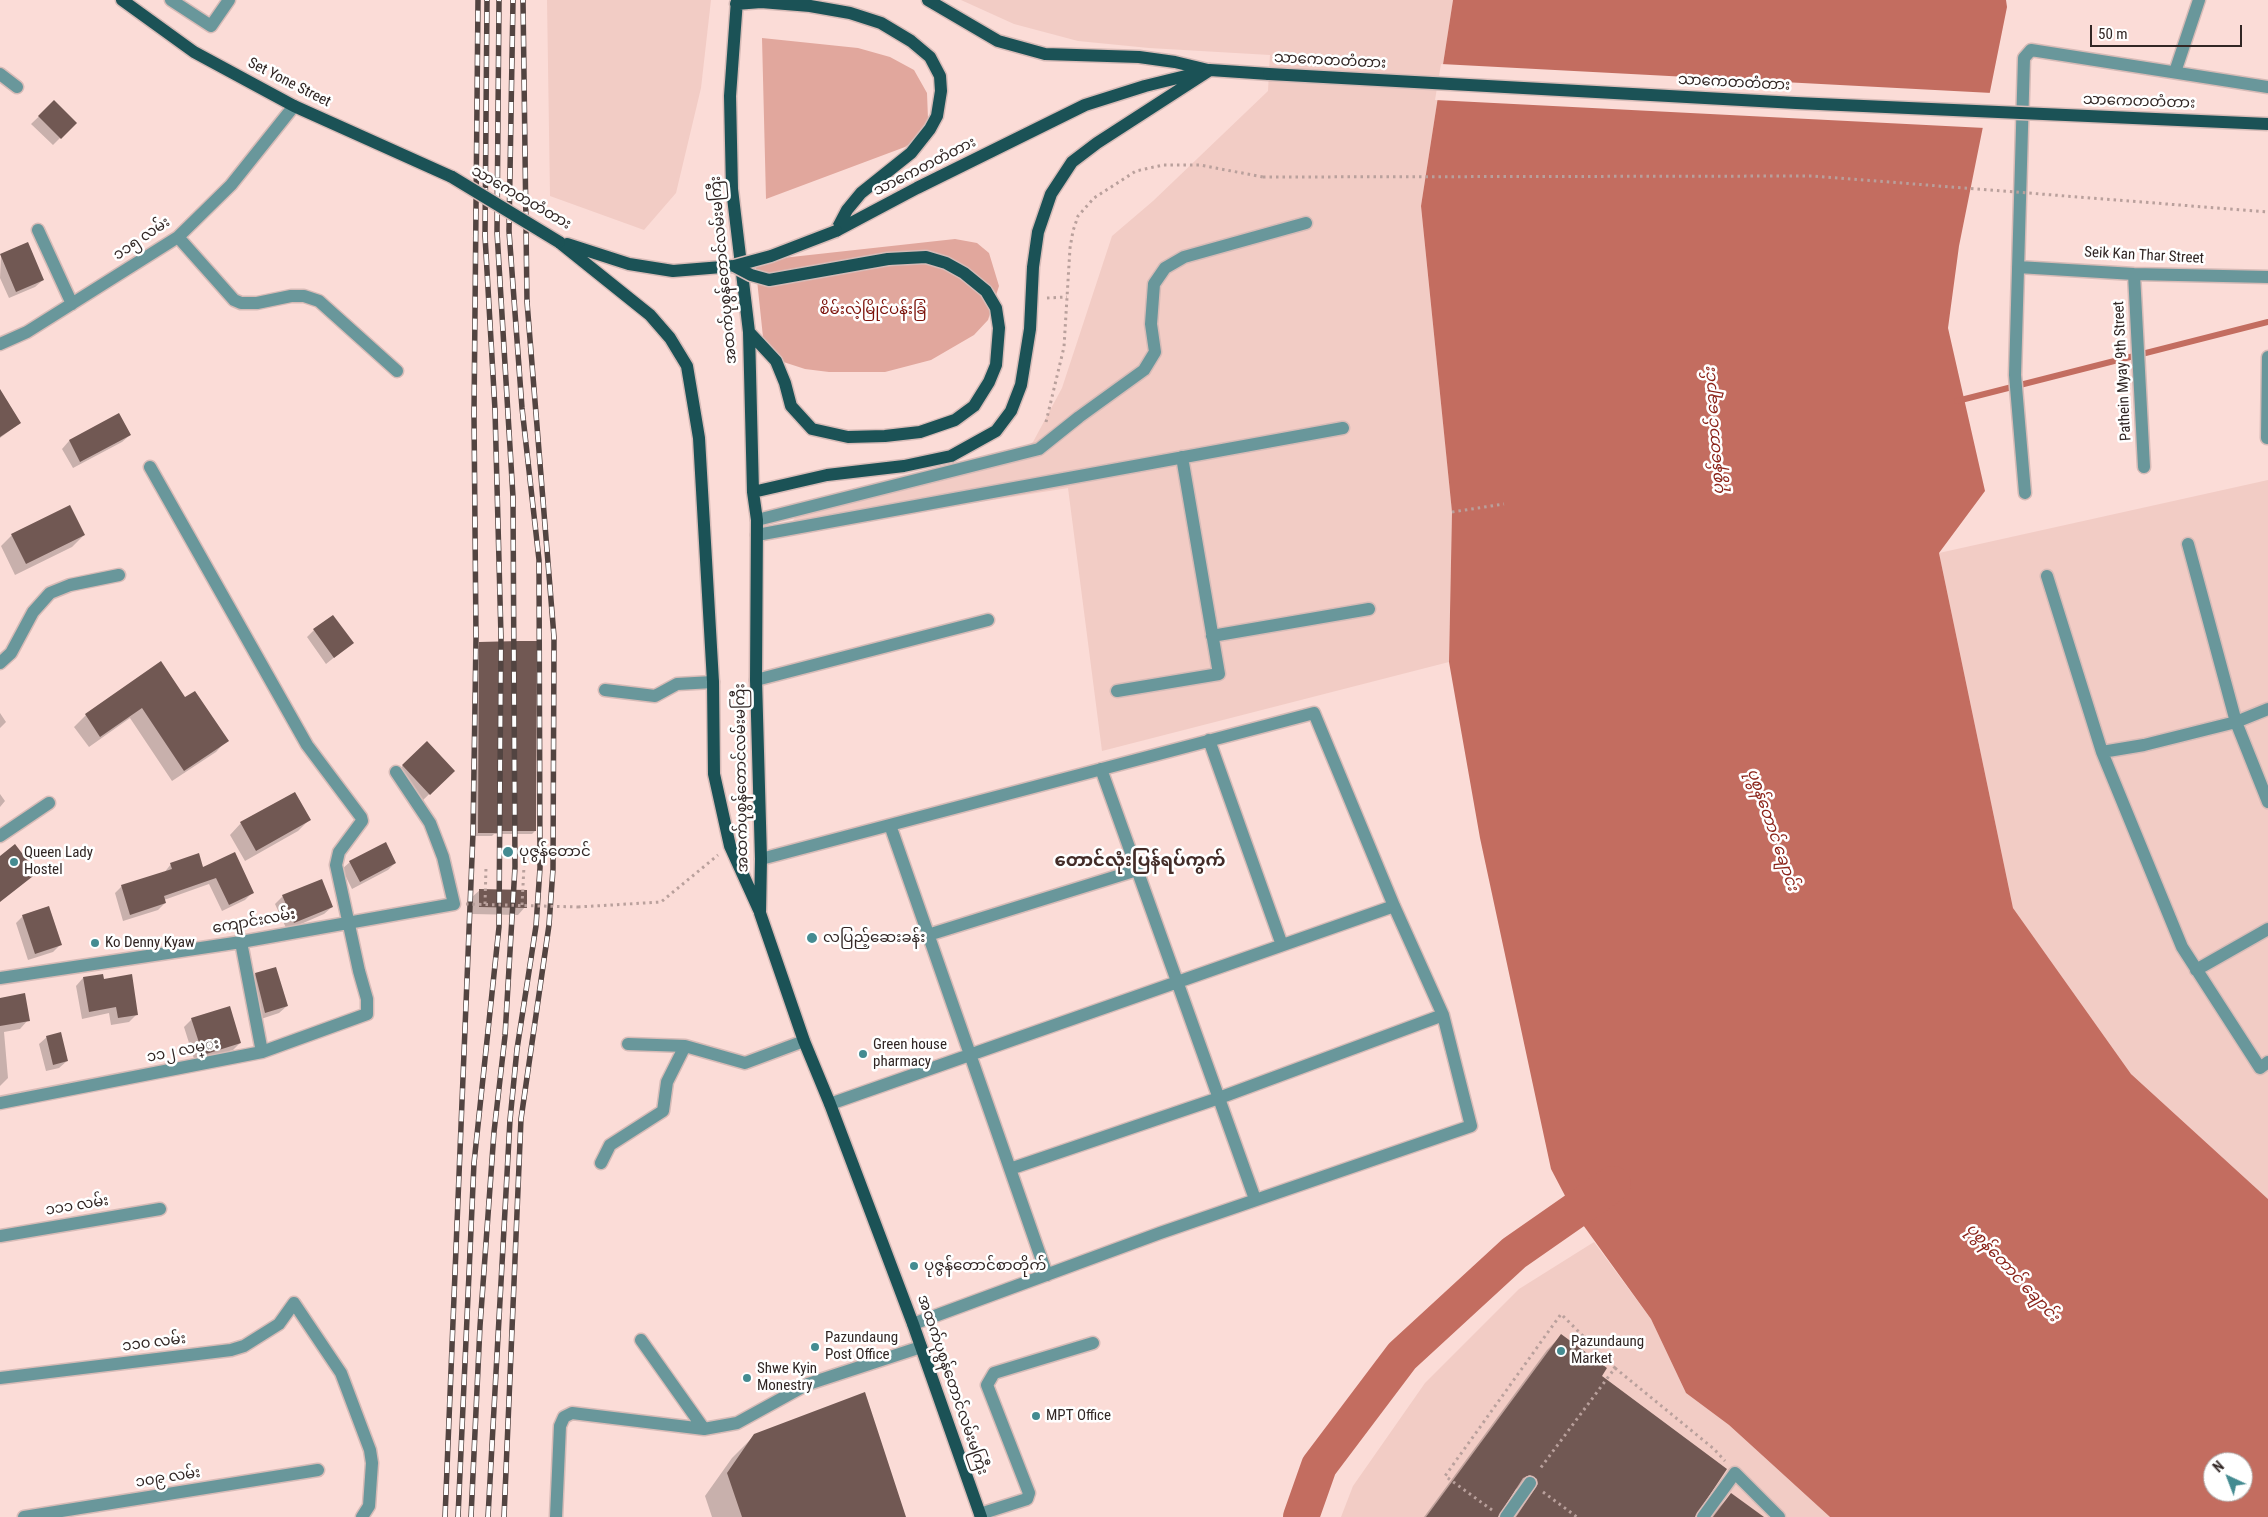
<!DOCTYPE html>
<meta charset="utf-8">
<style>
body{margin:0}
#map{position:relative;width:2268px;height:1517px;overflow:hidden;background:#fbdcd7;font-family:"Roboto Condensed",sans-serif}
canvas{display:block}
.north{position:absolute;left:2203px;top:1452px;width:50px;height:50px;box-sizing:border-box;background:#fff;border:1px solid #ada8a7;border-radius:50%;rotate:317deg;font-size:14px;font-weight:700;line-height:20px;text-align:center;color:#312624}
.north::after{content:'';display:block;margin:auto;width:18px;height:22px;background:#448b91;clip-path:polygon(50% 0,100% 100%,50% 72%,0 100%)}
.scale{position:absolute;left:2090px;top:25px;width:152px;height:22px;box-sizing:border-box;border:2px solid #312624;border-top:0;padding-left:6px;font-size:15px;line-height:18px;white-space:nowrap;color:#312624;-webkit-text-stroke:4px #fff;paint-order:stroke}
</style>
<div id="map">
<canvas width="2268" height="1517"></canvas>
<div class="north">N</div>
<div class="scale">50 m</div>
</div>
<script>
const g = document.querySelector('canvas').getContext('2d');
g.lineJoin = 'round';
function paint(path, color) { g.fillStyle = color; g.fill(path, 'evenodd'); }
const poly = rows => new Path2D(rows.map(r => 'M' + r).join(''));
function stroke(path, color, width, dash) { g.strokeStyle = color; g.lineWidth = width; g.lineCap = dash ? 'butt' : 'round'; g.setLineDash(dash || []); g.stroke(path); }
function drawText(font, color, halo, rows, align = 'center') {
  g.font = font + ' "Roboto Condensed","Noto Sans Myanmar",sans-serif'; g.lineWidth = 5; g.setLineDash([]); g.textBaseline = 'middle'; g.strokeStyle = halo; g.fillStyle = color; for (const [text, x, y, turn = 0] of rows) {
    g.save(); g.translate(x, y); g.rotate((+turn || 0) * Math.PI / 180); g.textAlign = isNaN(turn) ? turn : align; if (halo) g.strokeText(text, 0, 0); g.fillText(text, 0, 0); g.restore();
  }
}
const built = poly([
 [547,0,711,0,701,88,676,193,644,230,550,196],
 [961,0,1453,0,1421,206,1452,512,1449,662,1102,751,1068,488,786,533,801,507,847,494,908,489,989,468,1033,442,1062,388,1112,236,1153,201,1268,91,1270,55,1149,48,1078,41,1014,24],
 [2268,480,2268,1199,2131,1074,2013,908,1939,553],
 [1594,1242,1651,1319,1686,1393,1729,1425,1830,1517,1341,1517,1353,1486,1425,1383,1519,1289]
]);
const green = poly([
 [762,38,858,48,890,57,914,70,927,93,928,119,915,140,905,147,766,199],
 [955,239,977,243,989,253,999,286,988,320,974,335,931,360,885,372,829,372,805,369,765,356,755,261]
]);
const water = poly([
 [1453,0,2006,0,2007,7,1959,246,1948,328,1985,491,1939,553,2013,908,2131,1074,2268,1199,2268,1517,1830,1517,1729,1425,1686,1393,1651,1319,1573,1211,1551,1169,1480,838,1449,662,1452,512,1421,206],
 [2213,1462,2243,1462,2243,1492,2213,1492]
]);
const pier = poly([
 [1441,64,1992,93,1985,128,1435,100]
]);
const shadow = poly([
 [54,102,75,123,53,145,31,124],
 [1,255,43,280,35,287,9,298,0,278],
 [0,392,20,423,0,438],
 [119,415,130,435,122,442,73,468,62,449,69,441],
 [12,535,84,535,72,547,15,575,1,546],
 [314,630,352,643,326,664,307,637],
 [480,644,535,831,532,834,494,834,492,836,475,836,477,647],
 [160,663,185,699,227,740,216,752,172,781,130,718,89,747,74,727,86,715],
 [0,713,6,722,0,728],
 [427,743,446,778,422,801,395,773],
 [0,794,5,801,0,807],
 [309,820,298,831,245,861,230,835,241,823],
 [350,862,395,863,388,870,352,889,342,869],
 [171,864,203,869,253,892,245,900,222,911,209,884,164,900,165,903,158,910,123,921,115,893,122,886,164,873],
 [480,890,525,907,518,915,472,914,472,897],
 [283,896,332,907,324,914,287,930,275,904],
 [23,916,60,945,53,952,28,960,16,923],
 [256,974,287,1006,279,1013,258,1020,248,982],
 [83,978,103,980,136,1015,129,1022,111,1025,109,1013,82,1019,76,986],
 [0,999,28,1020,20,1029,4,1032,8,1078,0,1086],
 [192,1019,240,1043,233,1050,195,1062,184,1027],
 [47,1037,67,1061,59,1068,46,1071,39,1044],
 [1561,1336,1600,1376,1694,1517,1513,1517,1521,1491,1515,1488,1497,1517,1424,1517,1547,1350],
 [755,1435,904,1517,712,1517,705,1496,732,1458],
 [1731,1495,1743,1517,1710,1517,1717,1509]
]);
const stream = poly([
 [1957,401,2268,322]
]);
const river = poly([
 [1301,1517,1319,1466,1402,1356,1514,1253,1613,1184]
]);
const building = poly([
 [54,100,77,123,61,139,38,116],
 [28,242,44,280,16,292,0,254],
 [0,389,21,423,0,437],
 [119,413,131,435,80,462,69,440],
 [70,505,85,535,26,564,11,534],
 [333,615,354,643,334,658,313,629],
 [519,641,537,641,536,831,497,831,497,833,478,833,479,642],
 [161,661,185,697,195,691,229,741,184,771,142,708,100,737,85,714],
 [427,741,455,771,430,795,402,765],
 [295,792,311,820,256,851,240,822],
 [386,842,396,863,360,882,349,861],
 [15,844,37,873,0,902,0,856],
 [235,852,254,893,229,905,216,878,164,896,166,903,130,915,121,885,172,869,170,863,199,853,203,867],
 [322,879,333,907,294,923,282,895],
 [479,889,527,890,527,908,479,907],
 [49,906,62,945,35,954,22,915],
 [276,967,288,1006,265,1013,255,973],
 [103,974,104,979,132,974,138,1015,118,1018,116,1007,89,1012,83,977],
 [25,993,30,1021,0,1026,0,998],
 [230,1006,241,1043,203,1055,191,1018],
 [61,1032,68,1061,53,1065,46,1036],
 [1561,1334,1607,1368,1602,1376,1727,1469,1695,1517,1516,1517,1538,1484,1537,1479,1530,1475,1523,1478,1498,1517,1426,1517],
 [865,1392,906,1517,742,1517,727,1473,754,1434],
 [1731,1493,1764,1517,1713,1517]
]);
const path = poly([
 [1047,298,1067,297],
 [1046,422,1064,347,1070,248,1073,231,1078,216,1094,198,1136,171,1163,165,1200,165,1263,177],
 [1452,512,1504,504],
 [485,904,486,867],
 [522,905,524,866],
 [578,907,661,902,718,855],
 [1615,1368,1714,1449,1725,1461],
 [1543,1492,1577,1517],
 [1492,1510,1445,1476,1561,1314,1615,1368,1539,1470]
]);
const minor = poly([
 [171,0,211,26,229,0],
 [2175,72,2199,0],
 [0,74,17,87],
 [38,230,72,304],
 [178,237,234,300,241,303,257,303,291,296,304,296,319,301,397,371],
 [2018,267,2134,274,2268,277],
 [2134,274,2144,467],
 [0,344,27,332,178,237,231,185,294,106],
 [2267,438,2268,357],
 [2025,493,2015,375,2024,58,2031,50,2268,87],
 [757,520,1039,449,1079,417,1144,370,1155,352,1151,324,1154,284,1165,268,1184,257,1306,223],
 [757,535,1343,428],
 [2047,576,2102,752,2182,947,2260,1068,2268,1062],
 [1212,636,1369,609],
 [0,663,11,653,33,612,50,593,70,585,119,575],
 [756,680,988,620],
 [605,690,655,696,677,684,713,682],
 [1117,691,1219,674,1182,457],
 [2268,709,2236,722,2268,802],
 [1209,740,1282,945],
 [2102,752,2144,745,2236,722,2188,544],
 [1101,769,1255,1199],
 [890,825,1047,1275],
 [0,836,49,803],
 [761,859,1314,713,1394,906,1443,1015,1471,1126,1160,1233,913,1324],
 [928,935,1137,870],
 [241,942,262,1052],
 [2196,970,2268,929],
 [0,978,241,942,454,904,443,857,430,823,396,772],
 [628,1044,685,1046,745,1063,804,1041],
 [0,1103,262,1052,367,1014,367,999,359,971,336,865,339,852,362,821,361,817,307,745,150,467],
 [830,1104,1394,906],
 [601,1163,610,1145,663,1111,667,1082,685,1046],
 [1010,1169,1219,1098,1443,1015],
 [0,1236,160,1209],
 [641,1340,704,1429],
 [0,1378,231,1350,244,1346,279,1324,294,1303,341,1373,370,1450,372,1463,369,1506,362,1517],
 [980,1514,1027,1499,1029,1493,987,1385,994,1373,1093,1343],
 [24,1517,318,1470],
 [556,1517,560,1426,564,1417,572,1413,704,1429,737,1423,808,1384,921,1347],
 [1506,1517,1530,1483],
 [1703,1517,1735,1473,1779,1517]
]);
const major = poly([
 [122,0,194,52,294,106,452,177],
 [737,0,730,96,732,189,749,332,753,492,757,520,756,680,761,859,760,913,804,1041,830,1104,913,1324,981,1517],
 [928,0,998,41,1045,54,1139,57,1175,62,1208,70],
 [736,4,761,2,810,6,850,13,881,23,911,41,930,57,940,76,941,91,937,116,930,129,911,153,861,193,847,210,836,231],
 [836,231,917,188,1085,105,1145,86,1210,70,1269,74],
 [559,242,650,315,670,338,687,366,699,438,713,682,714,774,730,846,759,910],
 [567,244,629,264,673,271,734,266],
 [749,332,776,361,785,383,791,406,812,429,848,437,885,436,920,432,955,420,974,406,989,382,996,365,999,328,996,308,986,291,964,273,946,263,926,257,888,259],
 [753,492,827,475,904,466,951,456,996,431,1011,411,1021,385,1030,329,1033,267,1038,232,1051,194,1072,162,1097,143,1210,70]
]);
const rail = poly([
 [445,1517,473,833,476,638,474,415,478,0],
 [458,1517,474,1163,499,927,501,637,495,410,485,236,487,0],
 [471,1517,480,1326,494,1132,505,1036,515,867,513,497,497,232,499,0],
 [488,1517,510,1120,517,1049,536,926,540,868,539,560,522,408,509,231,513,0],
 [504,1517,521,1119,549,925,553,869,554,637,527,302,523,0]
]);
const pathBridge = poly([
 [1263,177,1813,176,2268,212],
 [466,904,578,907]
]);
const majorBridge = poly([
 [1269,74,1796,103,2268,124],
 [452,177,559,242],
 [734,266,751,275,769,280,888,259],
 [734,266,771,256,836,231]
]);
const markers = [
 [508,852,6,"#448b91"],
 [14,862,5,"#448b91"],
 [812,938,6,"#448b91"],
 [95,943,5,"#448b91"],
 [863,1054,5,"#448b91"],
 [914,1266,5,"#448b91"],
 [815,1347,5,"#448b91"],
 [1561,1351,5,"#448b91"],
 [747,1378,5,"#448b91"],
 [1036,1416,5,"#448b91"]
];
const streetNames = [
 ["သာကေတတံတား",1330,61,3],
 ["Set Yone Street",289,83,27],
 ["သာကေတတံတား",1734,83,3],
 ["သာကေတတံတား",2139,102,2],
 ["သာကေတတံတား",925,167,-27],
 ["သာကေတတံတား",521,198,30],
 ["၁၁၅ လမ်း",142,239,-34],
 ["Seik Kan Thar Street",2144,256,3],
 ["အထက်ပုစွန်တောင်လမ်းမကြီး",724,270,-95],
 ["Pathein Myay 9th Street",2123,371,-93],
 ["အထက်ပုစွန်တောင်လမ်းမကြီး",742,778,-91],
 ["ကျောင်းလမ်း",254,922,-10],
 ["၁၁၂ လမ္း",183,1051,-11],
 ["၁၁၁ လမ်း",77,1206,-9],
 ["၁၁၀ လမ်း",154,1343,-7],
 ["အထက်ပုစွန်တောင်လမ်းမကြီး",952,1385,71],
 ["၁၀၉ လမ်း",168,1478,-9]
];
const parkNames = [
 ["စိမ်းလဲ့မြိုင်ပန်းခြံ",873,310]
];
const poiNames = [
 ["ပုဇွန်တောင်",519,852],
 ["Queen Lady",24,853],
 ["Hostel",24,870],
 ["လပြည့်ဆေးခန်း",823,938],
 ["Ko Denny Kyaw",105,943],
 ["Green house",873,1045],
 ["pharmacy",873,1062],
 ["ပုဇွန်တောင်စာတိုက်",924,1266],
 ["Pazundaung",825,1338],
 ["Post Office",825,1355],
 ["Pazundaung",1571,1342],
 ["Market",1571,1359],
 ["Shwe Kyin",757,1369],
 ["Monestry",757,1386],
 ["MPT Office",1046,1416]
];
const waterNames = [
 ["ပုစွန်တောင် ချောင်း",1715,431,-94],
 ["ပုစွန်တောင် ချောင်း",1772,830,71],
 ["ပုစွန်တောင် ချောင်း",2012,1273,47]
];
const quarterNames = [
 ["တောင်လုံးပြန်ရပ်ကွက်",1140,861]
];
paint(built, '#f2ccc5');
paint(green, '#e1a79d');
paint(water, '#c36d60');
paint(pier, '#fbdcd7');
paint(shadow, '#0003');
stroke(stream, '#c36d60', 6);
stroke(river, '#c36d60', 36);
paint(building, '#715853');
stroke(minor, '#d7bbb7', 15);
stroke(major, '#d7bbb7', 15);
stroke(path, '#b9a09c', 3, [2.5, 4]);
stroke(minor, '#69979b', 12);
stroke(major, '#1b5256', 12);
stroke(rail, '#524441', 5.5);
stroke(rail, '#fff', 4, [11]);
stroke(majorBridge, '#d7bbb7', 15, []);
stroke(pathBridge, '#b9a09c', 3, [2.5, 4]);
stroke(majorBridge, '#1b5256', 12);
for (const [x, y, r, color] of markers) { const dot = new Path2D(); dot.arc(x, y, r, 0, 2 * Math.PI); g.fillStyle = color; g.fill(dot); stroke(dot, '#fff', 2); }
drawText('15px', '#312624', '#fff', streetNames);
drawText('15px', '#7b1009', '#fff', parkNames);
drawText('15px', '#312624', '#fff', poiNames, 'left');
drawText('italic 16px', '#8b2319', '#fff', waterNames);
drawText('bold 18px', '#432c28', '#fff', quarterNames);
</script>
